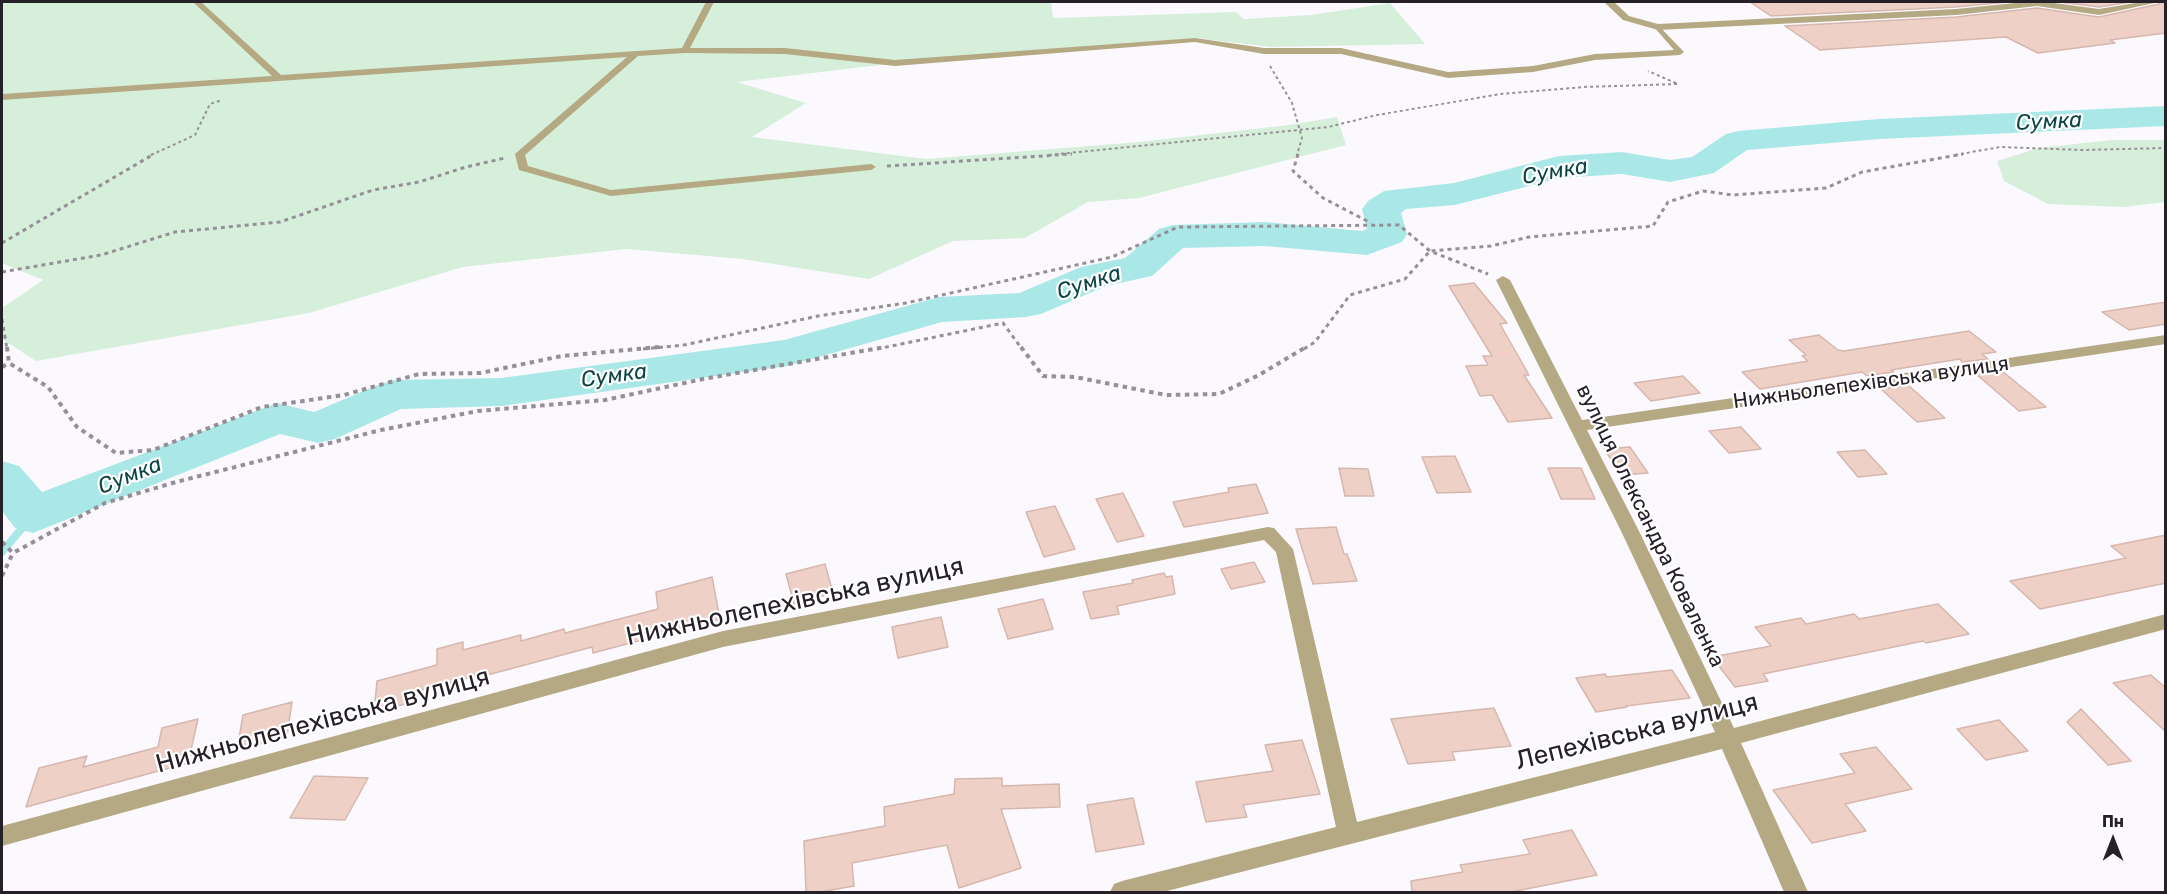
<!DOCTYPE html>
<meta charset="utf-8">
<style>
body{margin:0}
#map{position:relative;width:2167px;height:894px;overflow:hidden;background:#fcf9fe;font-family:Rubik,sans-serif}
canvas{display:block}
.frame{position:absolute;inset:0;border:3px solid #262028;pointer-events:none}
.north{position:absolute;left:2083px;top:810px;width:60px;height:60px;-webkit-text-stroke:4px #fff;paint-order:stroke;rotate:0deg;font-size:16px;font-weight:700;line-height:24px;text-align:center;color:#262028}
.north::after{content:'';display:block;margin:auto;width:21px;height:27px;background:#262028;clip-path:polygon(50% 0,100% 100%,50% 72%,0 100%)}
</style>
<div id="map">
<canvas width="2167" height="894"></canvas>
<div class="frame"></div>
<div class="north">Пн</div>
</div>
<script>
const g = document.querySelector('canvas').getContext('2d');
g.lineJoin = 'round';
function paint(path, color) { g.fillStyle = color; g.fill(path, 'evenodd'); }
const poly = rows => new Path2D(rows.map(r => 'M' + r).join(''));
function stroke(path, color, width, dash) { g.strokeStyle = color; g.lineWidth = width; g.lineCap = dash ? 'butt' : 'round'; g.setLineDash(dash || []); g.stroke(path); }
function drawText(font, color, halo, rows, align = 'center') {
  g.font = font + ' Rubik,sans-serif'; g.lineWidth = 4.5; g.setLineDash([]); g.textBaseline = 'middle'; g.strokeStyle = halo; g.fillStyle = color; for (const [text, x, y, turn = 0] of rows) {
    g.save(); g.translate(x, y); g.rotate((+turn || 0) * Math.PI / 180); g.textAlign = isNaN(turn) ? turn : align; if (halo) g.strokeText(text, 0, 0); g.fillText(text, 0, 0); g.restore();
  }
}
const green = poly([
 [2,2,1051,2,1053,18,1236,12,1244,19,1311,15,1390,3,1425,44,1271,47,1196,38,897,63,737,82,806,103,752,137,926,159,1139,142,1289,125,1337,117,1346,145,1139,198,1088,202,1025,238,953,241,869,279,742,259,626,249,463,267,309,313,36,361,2,339,2,308,43,280,2,263],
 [2111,140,2165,140,2165,202,2123,207,2048,204,2004,181,1997,161,2038,148]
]);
const stream = poly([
 [2,552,33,515]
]);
const river = poly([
 [2166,106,2166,126,1879,139,1747,150,1714,173,1670,182,1622,174,1560,178,1455,205,1406,209,1401,213,1407,234,1402,242,1367,255,1265,246,1183,248,1152,276,1106,286,1041,314,1026,317,942,322,787,366,501,406,401,409,335,439,318,443,280,434,33,533,15,528,2,511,2,461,19,466,42,492,277,403,314,412,378,385,394,380,501,378,784,340,939,297,1019,293,1081,267,1125,258,1159,229,1173,225,1265,222,1362,231,1367,229,1362,209,1368,201,1384,191,1454,183,1559,156,1622,152,1670,160,1692,157,1726,134,1738,131,1879,119,2166,106]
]);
const building = poly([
 [1750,2,2008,2,1956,7,1771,16,1750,2],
 [2060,2,2130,2,2099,7,2060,2],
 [2161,2,2166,2,2166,33,2110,40,2115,43,2038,53,2006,37,1820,50,1785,26,1956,17,2037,8,2099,17,2159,4,2161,2],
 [1474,283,1507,323,1500,324,1529,375,1524,375,1552,418,1508,422,1492,395,1480,396,1466,366,1488,365,1483,356,1492,356,1449,286,1474,283],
 [2166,302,2166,324,2129,330,2102,312,2166,302],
 [1969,331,1996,352,1982,354,1988,359,1962,362,1960,359,1891,370,1894,372,1867,376,1862,372,1760,389,1742,372,1808,361,1802,356,1806,355,1789,340,1819,335,1838,350,1844,351,1969,331],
 [2002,371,2046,407,2019,411,1976,374,2002,371],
 [1683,376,1700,393,1651,401,1634,383,1683,376],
 [1908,385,1945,418,1917,422,1881,389,1908,385],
 [1741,427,1761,449,1729,453,1709,431,1741,427],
 [1630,447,1648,473,1622,475,1604,449,1630,447],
 [1865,450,1887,474,1858,477,1837,452,1865,450],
 [1455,456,1471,492,1437,493,1422,457,1455,456],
 [1339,468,1368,469,1374,496,1345,496,1339,468],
 [1548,468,1581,468,1595,499,1561,499,1548,468],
 [1256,484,1268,513,1184,527,1173,502,1229,492,1228,488,1256,484],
 [1123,493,1144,536,1117,542,1096,499,1123,493],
 [1055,506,1075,549,1044,557,1026,512,1055,506],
 [1336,527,1344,554,1347,554,1357,581,1313,584,1296,529,1336,527],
 [2166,535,2166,583,2040,609,2010,581,2126,558,2111,546,2166,535],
 [1254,562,1265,582,1231,589,1221,569,1254,562],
 [825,564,833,593,794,604,786,574,825,564],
 [1164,573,1166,577,1172,576,1175,594,1117,606,1119,614,1091,619,1083,592,1133,583,1132,580,1164,573],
 [712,577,720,619,593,653,592,647,480,677,480,675,418,691,417,701,374,712,377,681,437,665,437,649,463,642,463,650,521,635,521,641,564,629,565,633,658,609,656,592,712,577],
 [1043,599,1053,629,1008,639,998,609,1043,599],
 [1938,604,1969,634,1926,643,1923,641,1763,674,1768,681,1735,687,1712,657,1771,646,1755,627,1801,618,1806,624,1854,614,1859,619,1938,604],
 [941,617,948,647,898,658,892,627,941,617],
 [1672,670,1690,698,1626,706,1627,707,1596,712,1576,678,1605,674,1607,677,1672,670],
 [2151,675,2166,688,2166,732,2113,683,2151,675],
 [292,702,287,736,237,750,243,715,292,702],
 [1494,708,1511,746,1452,752,1455,760,1408,764,1391,719,1494,708],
 [2081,709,2131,761,2108,765,2067,722,2081,709],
 [198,719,188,763,26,807,39,768,87,756,83,767,158,747,162,728,198,719],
 [1999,720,2028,751,1986,760,1957,729,1999,720],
 [1302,740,1320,794,1243,805,1247,817,1206,822,1196,782,1273,771,1265,745,1302,740],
 [1876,747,1912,789,1845,804,1866,831,1812,843,1773,790,1855,773,1840,754,1876,747],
 [314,776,368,778,345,820,290,818,314,776],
 [1002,778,1002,786,1059,784,1060,807,1001,809,1021,868,959,888,947,845,852,863,854,886,820,892,806,892,804,841,885,826,884,807,954,794,955,779,1002,778],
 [1133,798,1144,844,1096,852,1087,805,1133,798],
 [1572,830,1597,875,1511,892,1412,892,1411,881,1463,872,1460,865,1530,854,1523,840,1572,830]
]);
const pathFar2 = poly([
 [1270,66,1292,103,1302,138,1297,155],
 [151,155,195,135,210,104,222,100],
 [1049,155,1328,127,1377,115,1501,94,1583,87,1678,84,1648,71],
 [1955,155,2000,147,2082,150,2166,148]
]);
const pathFar1 = poly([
 [1298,154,1293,171,1323,198,1371,223],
 [887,166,1072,154],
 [2,243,154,154],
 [2,272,101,255,175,232,280,222,373,190,419,182,466,167,505,158],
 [2,319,7,349],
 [643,349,684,345,818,316,906,303,1112,257,1178,227,1399,225,1430,251,1488,274],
 [877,349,1003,323,1022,349],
 [1304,349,1315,342,1350,295,1405,279,1430,251,1491,246,1529,237,1653,226,1668,202,1703,191,1733,195,1826,188,1862,172,1963,154]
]);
const path = poly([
 [7,347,9,363,48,387,77,427,116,453,153,450,262,407,344,395,419,374,480,373,562,356,659,347],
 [1021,347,1043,376,1075,377,1166,395,1219,394,1259,375,1306,347],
 [2,367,9,363],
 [2,542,13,553,105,503,176,482,381,430,478,411,605,400,703,379,885,347],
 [2,576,13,553]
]);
const service = poly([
 [193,2,201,2,281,75,682,48,706,2,714,2,690,48,785,48,895,60,1195,38,1264,48,1341,48,1448,72,1533,66,1595,54,1674,50,1654,27,1658,25,1684,52,1680,55,1595,60,1533,72,1448,78,1341,54,1264,54,1195,42,895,66,785,54,685,53,638,56,525,155,528,166,611,190,871,164,876,167,871,170,611,196,519,170,515,154,627,57,2,100,2,94,272,76,193,2]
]);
const minor = poly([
 [1604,2,1614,2,1629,16,1658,24,1956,9,2025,2,2047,2,2099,9,2141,2,2159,2,2099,15,2037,6,1956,15,1658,30,1623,20,1604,2],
 [1503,276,1510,280,1582,420,2166,335,2166,344,1587,430,1640,533,1734,728,2166,614,2166,629,1741,743,1808,892,1784,892,1722,749,1163,892,1110,892,1114,884,1122,881,1336,827,1276,552,1264,540,723,647,2,846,2,826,723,631,1268,527,1274,528,1293,549,1357,822,1715,732,1622,533,1496,280,1503,276]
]);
const streetNames = [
 ["Нижньолепехівська вулиця",1871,383,-8],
 ["вулиця Олександра Коваленка",1650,526,64]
];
const waterNames = [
 ["Сумка",2049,122,-3],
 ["Сумка",1555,172,-10],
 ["Сумка",1089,283,-18],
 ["Сумка",614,376,-8],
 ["Сумка",130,476,-22]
];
const nearStreetnames = [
 ["Нижньолепехівська вулиця",795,602,-12],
 ["Нижньолепехівська вулиця",323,721,-15],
 ["Лепехівська вулиця",1637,732,-14]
];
paint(green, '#d6efdb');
stroke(stream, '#aae8e8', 8);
paint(river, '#aae8e8');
paint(building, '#eed0c6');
stroke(building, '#d6b7ae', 1.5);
stroke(pathFar2, '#959097', 2, [3, 3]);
stroke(pathFar1, '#959097', 3, [4, 4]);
stroke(path, '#959097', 4, [4.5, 4.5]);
paint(service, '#b4a982');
paint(minor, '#b4a982');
drawText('21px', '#262028', '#fff', streetNames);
drawText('italic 22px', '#0d4546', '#fff', waterNames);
drawText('26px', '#262028', '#fff', nearStreetnames);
</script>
